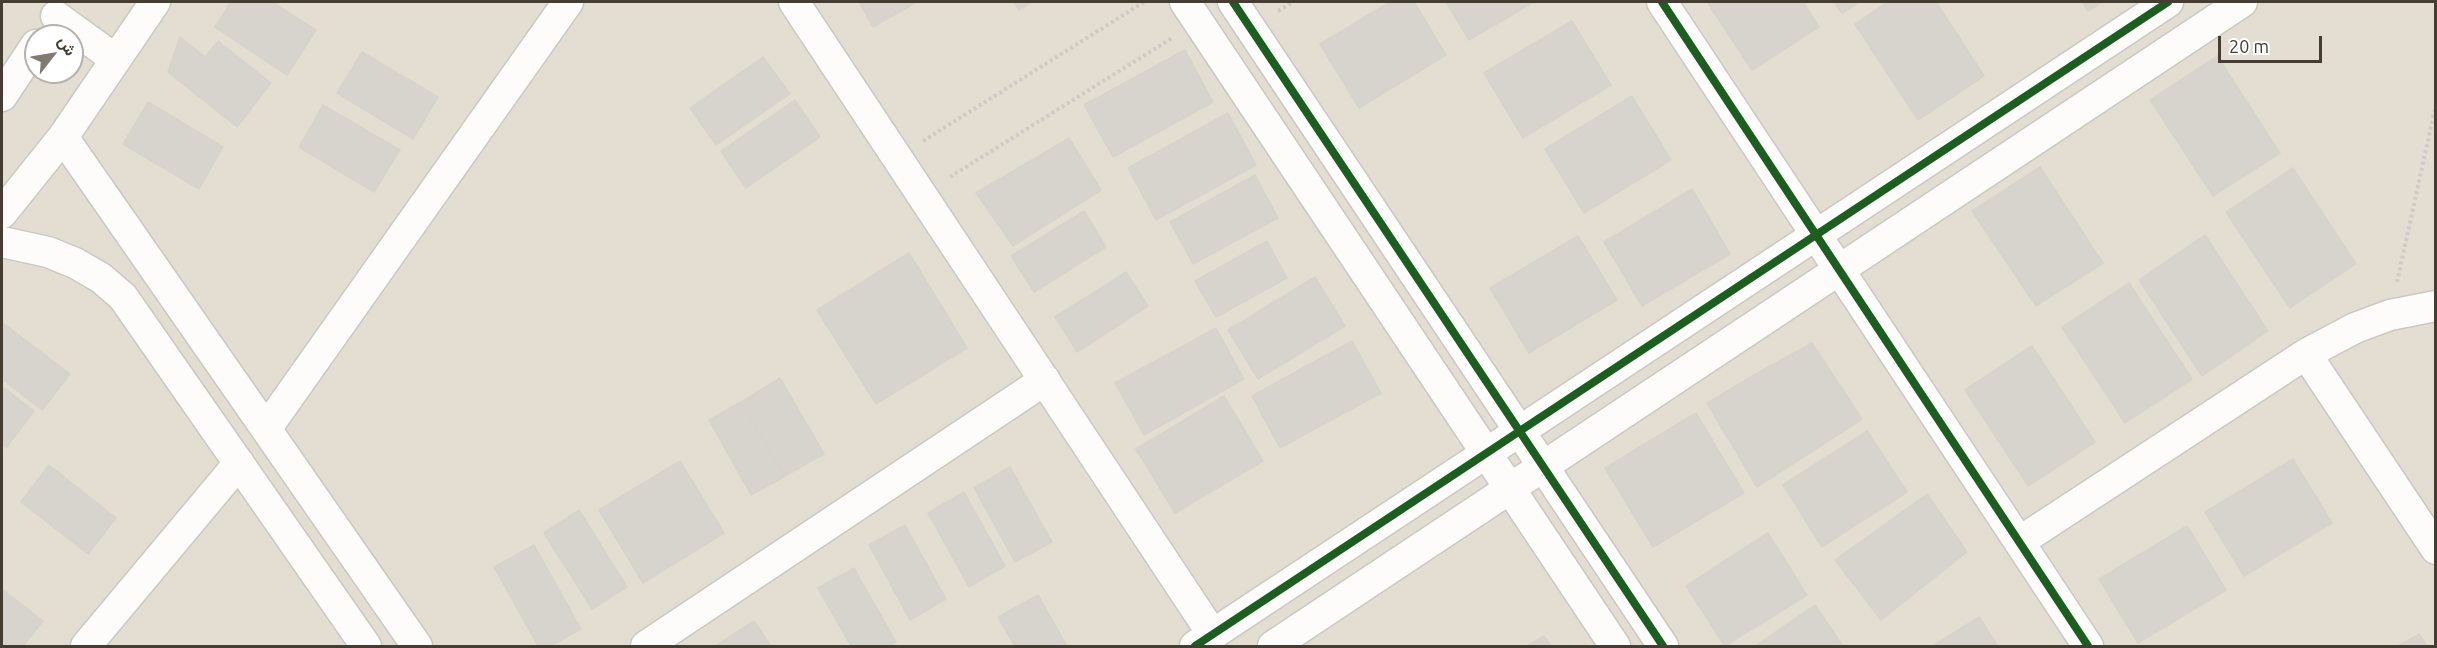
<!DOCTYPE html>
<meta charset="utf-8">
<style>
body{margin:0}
#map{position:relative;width:2437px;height:648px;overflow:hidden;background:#efece6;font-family:Ubuntu,Vazirmatn,sans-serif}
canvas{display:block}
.frame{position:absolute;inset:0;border:3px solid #453d32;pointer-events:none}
.north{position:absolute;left:24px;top:24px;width:60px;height:60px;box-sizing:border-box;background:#fff;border:2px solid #b5b1ad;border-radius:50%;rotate:59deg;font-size:16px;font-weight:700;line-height:24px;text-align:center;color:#453d32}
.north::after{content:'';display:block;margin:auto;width:21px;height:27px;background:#807a71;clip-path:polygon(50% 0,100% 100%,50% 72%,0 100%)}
.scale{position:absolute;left:2218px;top:36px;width:104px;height:27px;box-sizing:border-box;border:3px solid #453d32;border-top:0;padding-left:8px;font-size:18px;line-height:21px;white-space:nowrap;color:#453d32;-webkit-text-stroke:4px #fff;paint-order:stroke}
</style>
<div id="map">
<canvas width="2437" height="648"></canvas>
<div class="frame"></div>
<div class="north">ش</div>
<div class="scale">20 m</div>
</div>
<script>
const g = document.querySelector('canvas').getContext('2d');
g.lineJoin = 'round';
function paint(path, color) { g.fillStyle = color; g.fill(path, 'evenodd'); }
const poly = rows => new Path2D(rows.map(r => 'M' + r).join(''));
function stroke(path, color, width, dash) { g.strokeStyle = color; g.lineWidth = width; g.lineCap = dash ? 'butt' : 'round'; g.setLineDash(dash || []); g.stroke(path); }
const residential = poly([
 [2,2,2435,2,2435,646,2,646],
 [36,36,72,36,72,72,36,72]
]);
const building = poly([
 [231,2,272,2,316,30,287,75,215,27,231,2],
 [859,2,917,2,873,27,859,2],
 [1014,2,1032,2,1019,10,1014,2],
 [1390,2,1414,2,1446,55,1359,108,1320,44,1390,2],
 [1446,2,1534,2,1469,40,1446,2],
 [1707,2,1803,2,1819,27,1752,70,1707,2],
 [1834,2,1859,2,1842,13,1834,2],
 [1888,2,1936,2,1984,76,1918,120,1855,24,1888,2],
 [2082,2,2102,2,2088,11,2082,2],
 [1572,21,1611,85,1523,138,1484,73,1572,21],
 [180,37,205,57,218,41,271,83,237,127,168,72,180,37],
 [1185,50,1213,102,1113,157,1084,105,1185,50],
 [362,52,438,97,413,139,337,93,362,52],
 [2217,56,2280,153,2213,196,2150,100,2217,56],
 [763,57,790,94,716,145,690,108,763,57],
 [1632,96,1671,160,1584,213,1545,149,1632,96],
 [795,100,820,137,746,188,721,151,795,100],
 [148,102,223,147,199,189,123,144,148,102],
 [323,105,400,150,374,192,299,147,323,105],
 [1228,113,1256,165,1156,220,1128,168,1228,113],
 [1069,138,1101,190,1013,246,976,193,1069,138],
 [2040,167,2103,263,2036,306,1972,211,2040,167],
 [2293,168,2356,264,2290,308,2226,212,2293,168],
 [1255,175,1278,218,1193,264,1170,222,1255,175],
 [1692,189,1730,254,1642,306,1604,242,1692,189],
 [1084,211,1106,247,1034,292,1011,256,1084,211],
 [2205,235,2268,331,2202,376,2139,280,2205,235],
 [1578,236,1617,300,1529,353,1490,288,1578,236],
 [1267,241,1287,278,1216,317,1195,281,1267,241],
 [909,253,967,348,876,404,817,310,909,253],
 [1126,272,1148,306,1077,352,1055,317,1126,272],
 [1315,277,1345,326,1258,379,1228,330,1315,277],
 [2129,283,2192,379,2125,423,2062,327,2129,283],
 [3,323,70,374,42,410,2,379,2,325,3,323],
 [1216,328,1244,379,1144,435,1115,383,1216,328],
 [1352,341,1381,393,1280,448,1252,396,1352,341],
 [1812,343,1862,419,1757,487,1707,403,1754,375,1812,343],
 [2032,346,2095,442,2028,486,1965,390,2032,346],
 [780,378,824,454,785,476,741,402,780,378],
 [2,386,34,411,6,448,2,444,2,386],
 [1224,396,1263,461,1175,513,1136,449,1224,396],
 [741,402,784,477,751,495,709,420,741,402],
 [1696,413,1744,493,1653,547,1605,468,1696,413],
 [1867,431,1907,492,1822,547,1783,485,1867,431],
 [2293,459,2332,523,2244,576,2205,512,2293,459],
 [680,461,724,533,643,583,599,510,680,461],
 [49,465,116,518,88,554,21,502,49,465],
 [1010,467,1052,542,1015,562,974,488,1010,467],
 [964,492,1005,566,969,587,928,513,964,492],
 [1927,494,1967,552,1881,620,1835,560,1927,494],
 [579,510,627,587,592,609,544,533,579,510],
 [905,525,946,599,910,620,869,545,905,525],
 [2187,526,2226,590,2138,643,2099,579,2187,526],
 [1768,533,1807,595,1725,646,1686,586,1768,533],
 [534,545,581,629,550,646,538,646,494,567,534,545],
 [854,568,896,642,888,646,851,646,818,588,854,568],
 [2,589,43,621,23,646,2,646,2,589],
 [1038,595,1067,646,1015,646,998,617,1038,595],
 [1815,605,1843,646,1755,646,1815,605],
 [1979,617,1998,646,1933,646,1979,617],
 [754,621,771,646,715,646,754,621],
 [2419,634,2427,646,2398,646,2419,634],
 [1544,636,1551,646,1527,646,1544,636]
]);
const path = poly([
 [1278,11,1293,2],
 [923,141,1144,2],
 [950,177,1172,38],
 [2397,282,2436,104]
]);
const minor = poly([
 [794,2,1213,635],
 [1185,2,1615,646],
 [1233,2,1663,646],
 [1662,2,2088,646],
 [56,16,115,59],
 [2,96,36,45],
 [63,137,417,646],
 [2,213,63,137,155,2],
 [2,242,48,252,75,263,101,278,123,297,366,646],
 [2306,354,2436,549],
 [266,429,568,2],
 [2019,542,2306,354,2355,328,2390,315,2436,306],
 [86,646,239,463],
 [646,646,1045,380],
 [1195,646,2168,2],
 [1273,646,2242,2]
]);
const cycleway = poly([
 [1233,2,1663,646],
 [1662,2,2088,646],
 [1195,646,2168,2]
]);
paint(residential, '#e4ded2');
paint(building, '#d7d3cd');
stroke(building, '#d7d3cc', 1.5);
stroke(minor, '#cbc8c2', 33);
stroke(path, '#cecac5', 4, [3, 3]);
stroke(minor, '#fdfcfb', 30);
stroke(cycleway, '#1b5e20', 8);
</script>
